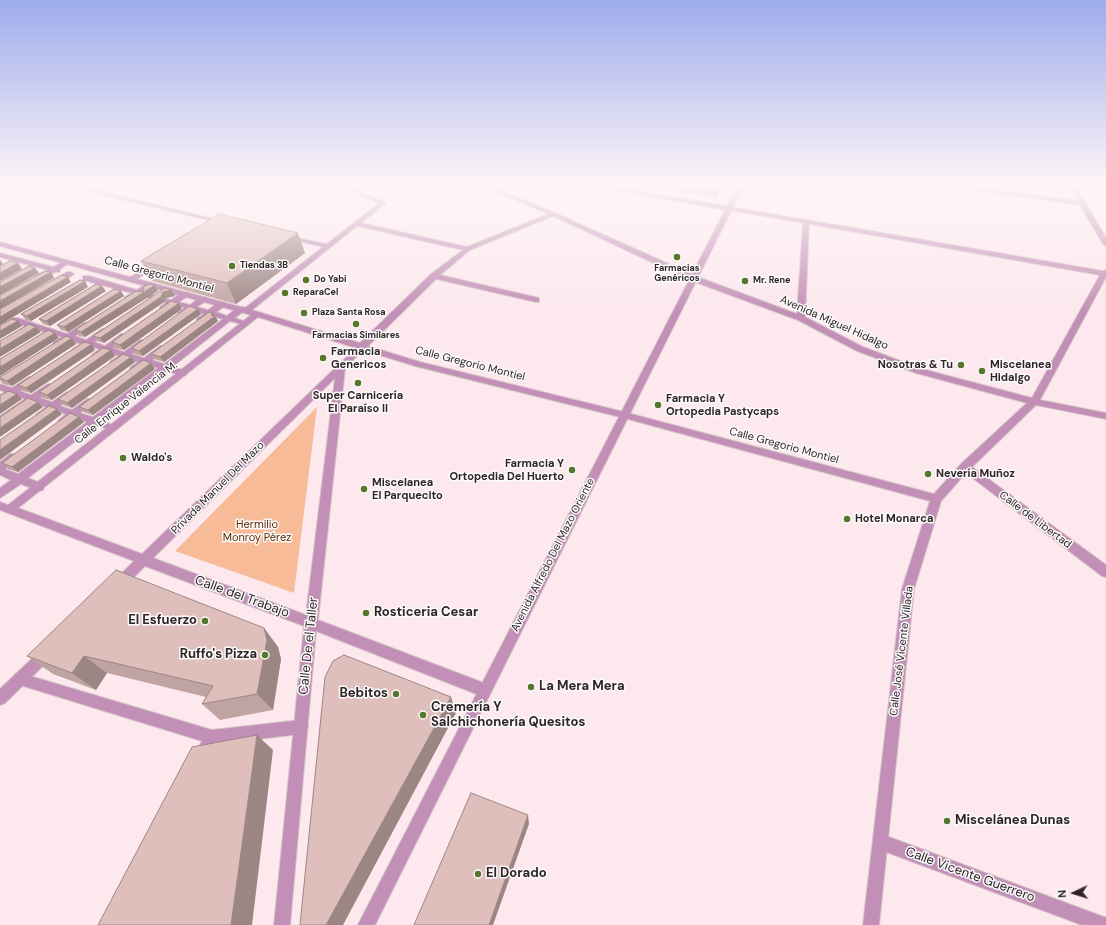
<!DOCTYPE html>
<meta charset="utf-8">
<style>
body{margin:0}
#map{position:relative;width:1106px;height:925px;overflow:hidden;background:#fce8ed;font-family:"DM Sans",sans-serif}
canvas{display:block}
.north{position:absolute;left:1054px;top:873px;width:40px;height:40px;-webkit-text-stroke:3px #fbfbfb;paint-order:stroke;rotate:266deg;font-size:11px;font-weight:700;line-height:16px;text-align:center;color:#302427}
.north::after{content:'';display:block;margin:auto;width:14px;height:18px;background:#302427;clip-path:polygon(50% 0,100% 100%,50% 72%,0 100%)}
</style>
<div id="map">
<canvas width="1106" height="925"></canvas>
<div class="north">N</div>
</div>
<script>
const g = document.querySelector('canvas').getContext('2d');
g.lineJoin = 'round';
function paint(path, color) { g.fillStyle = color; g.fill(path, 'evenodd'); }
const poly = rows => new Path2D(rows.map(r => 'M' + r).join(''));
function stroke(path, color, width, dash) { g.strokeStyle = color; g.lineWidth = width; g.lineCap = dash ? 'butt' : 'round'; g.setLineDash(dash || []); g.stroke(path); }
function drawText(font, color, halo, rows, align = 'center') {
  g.font = font + ' "DM Sans",sans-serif'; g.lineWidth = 3; g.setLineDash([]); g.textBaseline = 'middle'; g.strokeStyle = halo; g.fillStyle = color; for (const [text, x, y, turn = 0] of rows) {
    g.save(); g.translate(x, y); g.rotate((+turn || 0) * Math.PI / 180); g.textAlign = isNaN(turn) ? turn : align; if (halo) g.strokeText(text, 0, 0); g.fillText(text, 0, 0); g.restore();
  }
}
const green = poly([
 [317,407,294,593,175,551]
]);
const pedestrian = poly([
 [0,253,53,267,65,261,71,262,60,269,60,272,55,272,38,280,34,278,35,276,48,270,0,257,0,253],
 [156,262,158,263,158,265,134,281,128,281,127,279,156,262],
 [67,272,70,272,74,274,59,284,53,284,53,280,67,272],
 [83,276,89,276,137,290,147,283,153,283,153,287,144,292,171,300,182,292,188,292,188,296,179,302,190,305,200,297,206,297,206,301,197,307,208,310,219,302,225,302,225,306,216,312,227,316,238,307,244,307,244,311,235,318,249,323,245,325,230,321,172,367,186,371,187,373,186,375,183,376,166,371,102,421,116,426,118,428,116,430,113,431,96,425,28,478,43,484,44,487,43,490,39,491,21,484,0,498,0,488,11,480,0,475,0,462,10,454,18,454,19,457,18,460,5,469,18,474,87,422,74,417,66,423,60,423,58,421,60,419,66,414,54,410,44,417,38,417,36,415,38,413,46,407,33,402,0,424,0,416,25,399,14,395,0,403,0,396,5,392,0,390,0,384,12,388,29,377,35,377,36,379,35,381,20,391,31,395,48,384,54,384,55,386,54,388,40,398,52,402,67,392,73,392,74,394,73,396,60,406,72,410,87,399,93,399,95,401,93,403,80,413,93,417,158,368,146,364,137,371,131,371,130,369,131,367,138,362,126,358,117,365,111,365,110,363,111,361,119,356,107,352,99,358,93,358,92,356,93,354,100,349,89,346,80,352,74,352,73,350,74,348,81,344,69,340,60,346,54,346,53,344,54,342,62,337,12,322,12,318,18,318,67,334,84,323,90,323,90,327,75,336,86,340,102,329,108,329,108,333,94,342,105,346,121,334,127,334,127,338,113,348,124,352,140,340,146,340,147,342,146,344,132,354,144,358,160,346,166,346,167,348,166,350,152,360,164,364,223,319,211,316,203,322,197,322,197,318,204,314,192,310,184,317,178,317,178,313,185,308,174,305,166,311,160,311,160,307,166,303,139,295,131,301,125,301,125,297,132,293,83,280,83,276],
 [20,673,212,730,301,720,306,722,308,727,306,732,301,734,216,744,207,760,202,762,197,760,195,755,202,741,20,685,15,684,13,679,15,674,20,673],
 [881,834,1104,917,1106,917,1106,925,1082,925,881,850,875,848,873,842,875,836,881,834]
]);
const minor = poly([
 [61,185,72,185,97,191,109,185,117,185,103,192,227,222,224,224,61,185],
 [338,185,346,185,386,203,361,223,467,247,548,214,481,185,489,185,555,213,698,277,797,314,803,223,594,187,591,185,604,185,1103,271,1106,270,1106,277,1040,400,1106,413,1106,419,1036,405,972,467,1106,565,1106,577,1102,576,966,473,941,501,914,589,879,925,863,925,902,589,930,501,624,418,415,366,363,350,345,368,318,620,484,683,489,685,491,690,489,695,484,697,316,631,290,925,274,925,304,626,145,566,124,587,120,588,116,587,114,583,116,579,134,561,0,510,0,502,8,505,251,315,0,246,0,242,245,308,323,247,286,238,286,236,327,244,379,203,338,185],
 [553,216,692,281,798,320,857,351,916,373,1027,403,961,464,934,494,624,412,420,362,368,346,436,279,536,302,539,302,539,298,440,275,470,250,553,216],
 [809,224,1100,275,1032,398,922,369,863,347,805,317,809,224],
 [357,226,463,250,431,274,360,343,252,310,357,226],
 [258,317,356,348,142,554,18,508,258,317],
 [335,378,306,615,153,558,335,378],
 [946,185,962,185,1078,201,1069,185,1075,185,1106,238,1106,246,1103,244,1080,205,949,187,946,185],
 [46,648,51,650,52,654,51,658,5,703,0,705,0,689,41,650,46,648]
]);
const tertiary = poly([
 [738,185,744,185,375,925,358,925,738,185]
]);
const wall = poly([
 [671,185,723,185,716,198,670,190],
 [305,253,236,304,152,281,141,261],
 [88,287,31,321,26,320,21,314],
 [172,290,175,296,166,298,164,302,104,343,97,341,93,336],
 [106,291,50,326,43,324,39,319],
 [121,291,124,296,68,332,61,330,57,325],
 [158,291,85,337,79,336,75,330,143,292],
 [182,309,124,350,115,348,112,342],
 [198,309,201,314,143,356,135,354,132,348],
 [213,313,218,321,164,362,154,359,151,354],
 [72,338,76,344,12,386,3,384,0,380,0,378],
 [95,350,31,393,23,391,18,385],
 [111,350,115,356,52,400,43,398,39,392],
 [131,357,135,362,72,408,63,405,58,399],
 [155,369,93,415,83,412,79,407],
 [79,417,84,422,18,472,8,469,2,463],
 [264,628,278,647,281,659,273,710,220,720,202,704,206,697,107,673,96,690,53,674,27,656]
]);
const shadedWall = poly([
 [719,185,723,185,716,198],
 [298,233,305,253,236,304,227,283],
 [0,260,3,264,0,266],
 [18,263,22,269,0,281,0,273],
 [35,268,39,273,0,295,0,287],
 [51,272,54,278,0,309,0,301],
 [68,277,71,282,0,325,0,317],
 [85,281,88,287,31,321,27,316],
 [155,285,158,291,85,337,81,332],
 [102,286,106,291,50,326,46,321],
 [172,290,175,296,166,298,164,302,104,343,100,338,163,292],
 [121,291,124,296,68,332,64,327],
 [179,303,182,309,124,350,120,345],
 [198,309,201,314,143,356,139,351],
 [213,313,218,321,164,362,160,357],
 [18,321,22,326,0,339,0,331],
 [36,327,41,332,0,357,0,349],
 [55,333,59,338,0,376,0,367],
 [72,338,76,344,12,386,7,381],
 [92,344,95,350,31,393,26,388],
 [111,350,115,356,52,400,47,395],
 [131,357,135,362,72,408,67,403],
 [151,363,155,369,93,415,88,410],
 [17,394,22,399,0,414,0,405],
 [38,402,43,407,0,437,0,428],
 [57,409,62,414,0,460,0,450],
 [79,417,84,422,18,472,12,467],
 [264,628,278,647,281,659,273,710,257,694],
 [84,656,107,673,96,690,72,673],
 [451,697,456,713,343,925,326,925],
 [257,735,273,750,252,925,231,925],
 [528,815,529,824,493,925,489,925]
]);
const building = poly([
 [219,214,298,233,227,283,141,261,219,214],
 [10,261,18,263,0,273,0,266,10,261],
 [29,266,35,268,0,287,0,282,29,266],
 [46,271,51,272,0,301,0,295,46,271],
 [62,275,68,277,0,317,0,309,62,275],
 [80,280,85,281,27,316,21,314,80,280],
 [96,284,102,286,46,321,39,319,96,284],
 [149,284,155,285,81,332,75,330,136,291,143,292,144,289,143,287,149,284],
 [165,288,172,290,163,292,161,297,100,338,93,336,165,288],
 [114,289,121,291,64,327,57,325,114,289],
 [171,301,179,303,120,345,112,342,171,301],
 [189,306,198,309,139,351,132,348,189,306],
 [209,312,213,313,211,315,215,316,160,357,151,354,209,312],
 [12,319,18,321,0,331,0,325,12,319],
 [29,324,36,327,0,349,0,341,29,324],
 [48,330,55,333,0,367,0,359,48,330],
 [66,336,72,338,7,381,0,378,0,377,66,336],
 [84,342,92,344,26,388,18,385,84,342],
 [103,348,111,350,47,395,39,392,103,348],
 [123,354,131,357,67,403,58,399,123,354],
 [143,360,151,363,88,410,79,407,143,360],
 [9,391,17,394,0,405,0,395,9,391],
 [28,398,38,402,0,428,0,417,28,398],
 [49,406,57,409,0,450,0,440,49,406],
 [70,413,79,417,12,467,2,463,70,413],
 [116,570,264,628,267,640,257,694,202,704,213,686,84,656,72,673,27,656,116,570],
 [344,655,451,697,326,925,300,925,325,677,333,661,344,655],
 [257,735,231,925,98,925,192,747,257,735],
 [471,793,528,815,489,925,414,925,471,793]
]);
const markers = [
 [677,257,4,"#56762c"],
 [232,266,4,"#56762c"],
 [306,280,4,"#56762c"],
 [745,281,4,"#56762c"],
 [285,293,4,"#56762c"],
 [304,313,4,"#56762c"],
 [356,324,4,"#56762c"],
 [323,358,4,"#56762c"],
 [961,365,4,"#56762c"],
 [982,371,4,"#56762c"],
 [358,383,4,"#56762c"],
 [658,405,4,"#56762c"],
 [123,458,4,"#56762c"],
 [572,470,4,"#56762c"],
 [928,474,4,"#56762c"],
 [364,489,4,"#56762c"],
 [847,519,4,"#56762c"],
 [366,613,4,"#56762c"],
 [205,621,4,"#56762c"],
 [265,655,4,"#56762c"],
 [531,687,4,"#56762c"],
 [396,694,4,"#56762c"],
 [423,715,4,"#56762c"],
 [947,821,4,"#56762c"],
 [478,874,4,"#56762c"]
];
const farPoinames = [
 ["Tiendas 3B",240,266],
 ["Farmacias",677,269,"center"],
 ["Genéricos",677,279,"center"],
 ["Do Yabi",314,280],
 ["Mr. Rene",753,281],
 ["ReparaCel",293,293],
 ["Plaza Santa Rosa",312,313],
 ["Farmacias Similares",356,336,"center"]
];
const streetNames = [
 ["Calle Gregorio Montiel",159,275,15],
 ["Avenida Miguel Hidalgo",834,323,24],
 ["Calle Gregorio Montiel",470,364,14],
 ["Calle Enrique Valencia M.",126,403,-38],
 ["Calle Gregorio Montiel",784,446,15],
 ["Privada Manuel Del Mazo",218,488,-45],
 ["Calle de Libertad",1035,520,37],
 ["Avenida Alfredo Del Mazo Oriente",553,555,-63],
 ["Calle José Vicente Villada",902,651,-83]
];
const poiNames = [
 ["Farmacia",331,352],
 ["Genericos",331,365],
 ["Nosotras & Tu",953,365,"right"],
 ["Miscelanea",990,365],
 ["Hidalgo",990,378],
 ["Super Carnicería",358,396,"center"],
 ["El Paraíso II",358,409,"center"],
 ["Farmacia Y",666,399],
 ["Ortopedia Pastycaps",666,412],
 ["Waldo's",131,458],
 ["Farmacia Y",564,464,"right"],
 ["Ortopedia Del Huerto",564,477,"right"],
 ["Nevería Muñoz",936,474],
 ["Miscelanea",372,483],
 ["El Parquecito",372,496],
 ["Hotel Monarca",855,519]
];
const parkNames = [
 ["Hermilio",257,525],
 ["Monroy Pérez",257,538]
];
const nearStreetnames = [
 ["Calle del Trabajo",242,597,20],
 ["Calle De el Taller",309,646,-84],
 ["Calle Vicente Guerrero",970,875,20]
];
const nearPoinames = [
 ["Rosticeria Cesar",374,613],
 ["El Esfuerzo",197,621,"right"],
 ["Ruffo's Pizza",257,655,"right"],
 ["La Mera Mera",539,687],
 ["Bebitos",388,694,"right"],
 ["Cremería Y",431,708],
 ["Salchichonería Quesitos",431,723],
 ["Miscelánea Dunas",955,821],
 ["El Dorado",486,874]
];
paint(green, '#f8bb97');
stroke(pedestrian, '#d7c5c9', 2);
stroke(minor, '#d7c5c9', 2);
stroke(tertiary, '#d7c5c9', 2);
paint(pedestrian, '#c28fb6');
paint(minor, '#c28fb6');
paint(tertiary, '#c28fb6');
paint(wall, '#c0a4a2');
paint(shadedWall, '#9c8684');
paint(building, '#dfbfbc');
stroke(building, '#9c8684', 1);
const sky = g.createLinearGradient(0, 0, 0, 314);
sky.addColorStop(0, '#9dacec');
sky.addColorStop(0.59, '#fef5f7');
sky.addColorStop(1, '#fef5f700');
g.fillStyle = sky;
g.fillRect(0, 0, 1106, 314);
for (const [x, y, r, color] of markers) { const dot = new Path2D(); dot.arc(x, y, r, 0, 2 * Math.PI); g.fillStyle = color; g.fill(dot); stroke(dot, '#fbfbfb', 1.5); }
drawText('bold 9px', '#302427', '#fbfbfb', farPoinames, 'left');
drawText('11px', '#302427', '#fbfbfb', streetNames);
drawText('bold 11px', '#302427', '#fbfbfb', poiNames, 'left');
drawText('11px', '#5c2800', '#fbfbfb', parkNames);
drawText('13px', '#302427', '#fbfbfb', nearStreetnames);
drawText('bold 13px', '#302427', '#fbfbfb', nearPoinames, 'left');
</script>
